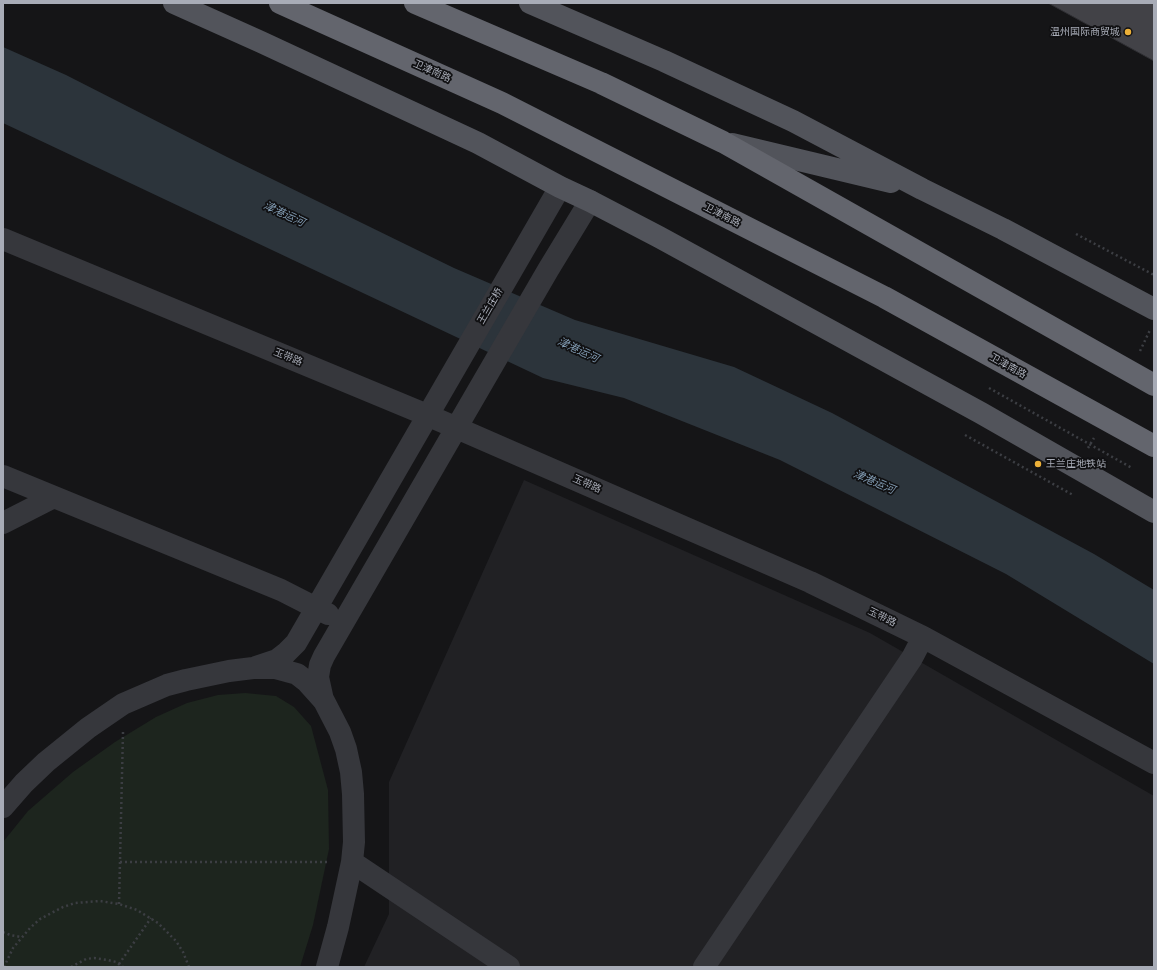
<!DOCTYPE html>
<meta charset="utf-8">
<style>
body{margin:0}
#map{position:relative;width:1157px;height:970px;overflow:hidden;background:#151517;font-family:"Public Sans",sans-serif}
canvas{display:block}
.frame{position:absolute;inset:0;border:4px solid #a8acb7;pointer-events:none}
</style>
<div id="map">
<canvas width="1157" height="970"></canvas>
<div class="frame"></div>
</div>
<script>
const g = document.querySelector('canvas').getContext('2d');
g.lineJoin = 'round';
function paint(path, color) { g.fillStyle = color; g.fill(path, 'evenodd'); }
const poly = rows => new Path2D(rows.map(r => 'M' + r).join(''));
function stroke(path, color, width, dash) { g.strokeStyle = color; g.lineWidth = width; g.lineCap = dash ? 'butt' : 'round'; g.setLineDash(dash || []); g.stroke(path); }
function drawText(font, color, halo, rows, align = 'center') {
  g.font = font + ' "Public Sans","Noto Sans SC",sans-serif'; g.lineWidth = 3.5; g.setLineDash([]); g.textBaseline = 'middle'; g.strokeStyle = halo; g.fillStyle = color; for (const [text, x, y, turn = 0] of rows) {
    g.save(); g.translate(x, y); g.rotate((+turn || 0) * Math.PI / 180); g.textAlign = isNaN(turn) ? turn : align; if (halo) g.strokeText(text, 0, 0); g.fillText(text, 0, 0); g.restore();
  }
}
const built = poly([
 [524,480,870,633,1154,796,1154,967,364,967,389,914,389,782]
]);
const green = poly([
 [245,693,276,696,294,707,311,726,328,790,329,849,313,925,300,967,3,967,3,842,28,811,73,772,115,742,156,717,187,703,218,695]
]);
const water = poly([
 [3,47,66,75,227,157,454,268,575,320,734,367,832,413,1094,554,1154,590,1154,664,1006,574,780,460,624,398,543,378,3,123]
]);
const building = poly([
 [1048,3,1154,3,1154,61,1048,3]
]);
const path = poly([
 [1076,234,1154,275],
 [1140,351,1150,330],
 [989,388,1132,468],
 [965,435,1073,495],
 [1088,448,1094,438],
 [120,862,329,862],
 [119,904,123,732],
 [3,932,10,935,21,937],
 [119,964,151,918],
 [4,967,13,948,30,928,40,919,63,907,75,903,100,901,119,904,137,910,158,923,176,941,183,952,189,967],
 [71,967,86,959,94,958,108,960,116,962,123,967]
]);
const minor = poly([
 [3,239,427,415,810,582,923,637,1154,763],
 [3,476,281,590,328,614],
 [3,523,54,497],
 [256,667,277,660,286,653,296,643,560,187],
 [323,700,318,677,320,665,324,656,548,270,590,201],
 [3,807,24,783,46,762,88,728,123,704,167,685,186,680,229,671,253,668,275,668,297,674,306,681,324,701,340,732,346,749,351,772,353,794,354,842,352,862,338,927,327,967],
 [352,862,509,967],
 [704,967,912,658,923,637]
]);
const major = poly([
 [174,3,261,42,478,143,560,187,590,201,659,237,981,413,1154,512],
 [530,3,664,61,793,121,922,189,1003,229,1154,309],
 [732,144,891,182]
]);
const highway = poly([
 [280,3,502,103,884,297,1154,446],
 [415,3,601,83,723,142,1154,385]
]);
const markers = [
 [1128,32,4,"#ecb038"],
 [1038,464,4,"#ecb038"]
];
const poiNames = [
 ["温州国际商贸城",1120,32],
 ["王兰庄地铁站",1046,464,"left"]
];
const streetNames = [
 ["卫津南路",432,71,24],
 ["卫津南路",722,215,27],
 ["王兰庄桥",490,306,-60],
 ["玉带路",288,357,22],
 ["卫津南路",1008,366,29],
 ["玉带路",587,484,24],
 ["玉带路",882,617,26]
];
const waterNames = [
 ["津港运河",284,214,25],
 ["津港运河",578,350,25],
 ["津港运河",874,482,23]
];
paint(built, '#212124');
paint(green, '#1d251e');
paint(water, '#2c343b');
paint(building, '#424247');
stroke(building, '#2f2f33', 1);
stroke(path, '#3c3e43', 2.5, [2, 3]);
stroke(minor, '#36373c', 22);
stroke(major, '#52545b', 22);
stroke(highway, '#63656d', 22);
for (const [x, y, r, color] of markers) { const dot = new Path2D(); dot.arc(x, y, r, 0, 2 * Math.PI); g.fillStyle = color; g.fill(dot); stroke(dot, '#101012', 1.5); }
drawText('10px', '#a8acb7', '#101012', poiNames, 'right');
drawText('10px', '#a8acb7', '#101012', streetNames);
drawText('italic 11px', '#809ab1', '#101012', waterNames);
</script>
